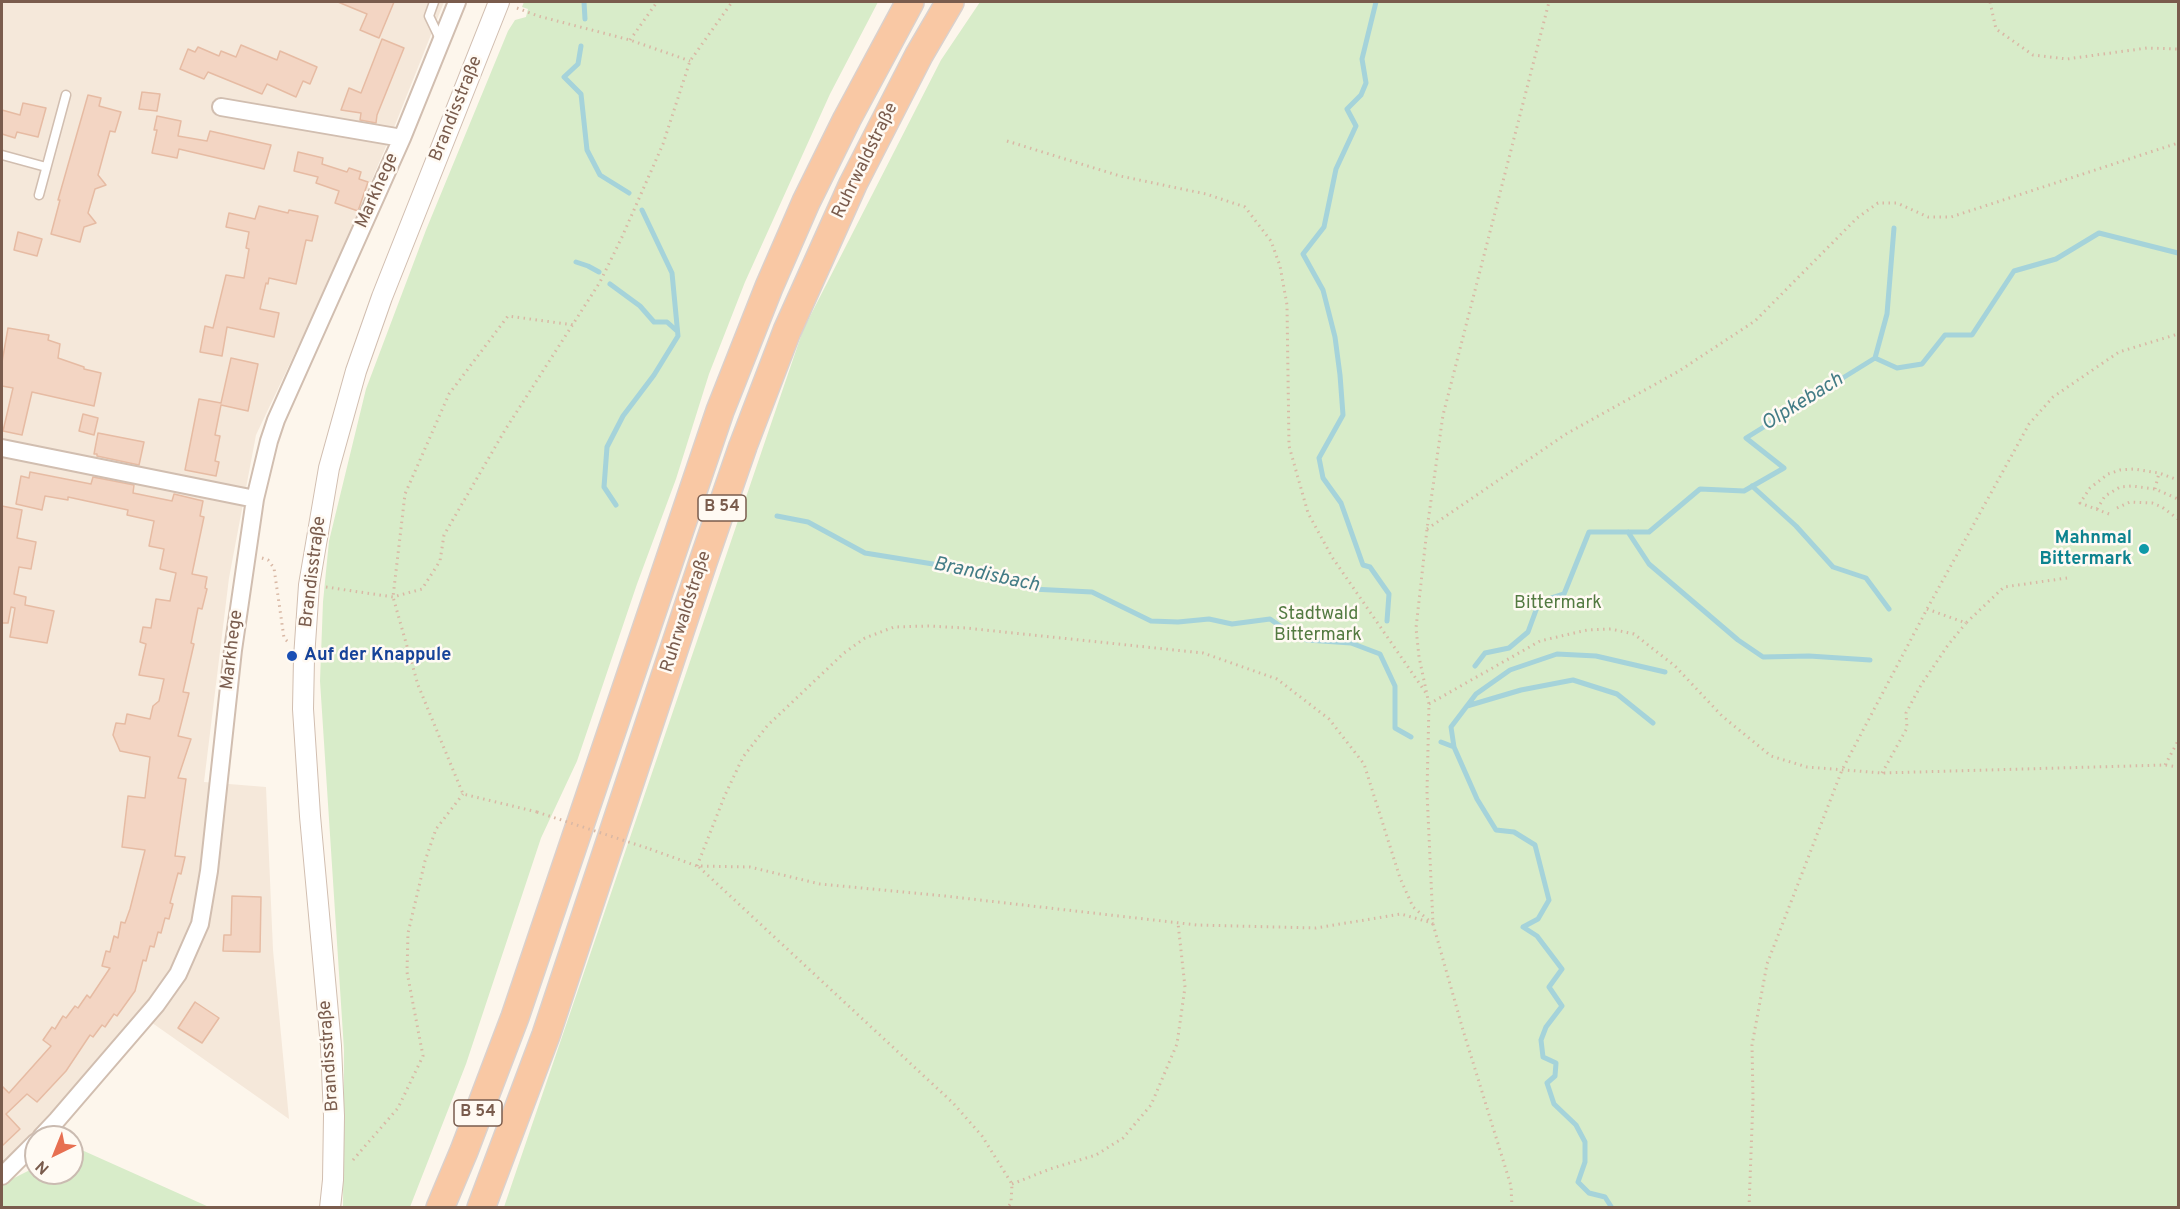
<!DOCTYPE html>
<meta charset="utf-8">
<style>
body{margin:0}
#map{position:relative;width:2180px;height:1209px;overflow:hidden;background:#fdf6ec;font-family:Overpass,sans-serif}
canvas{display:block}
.frame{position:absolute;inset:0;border:3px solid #7a5c4d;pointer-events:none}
.north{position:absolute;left:24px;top:1125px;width:60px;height:60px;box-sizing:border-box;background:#fffaf3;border:2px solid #cabbb1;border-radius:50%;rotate:223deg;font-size:16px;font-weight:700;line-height:24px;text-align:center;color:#7a5c4d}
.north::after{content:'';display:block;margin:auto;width:21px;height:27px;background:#e76f51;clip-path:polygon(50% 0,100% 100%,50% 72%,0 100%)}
</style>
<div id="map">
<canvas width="2180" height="1209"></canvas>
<div class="frame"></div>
<div class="north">N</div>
</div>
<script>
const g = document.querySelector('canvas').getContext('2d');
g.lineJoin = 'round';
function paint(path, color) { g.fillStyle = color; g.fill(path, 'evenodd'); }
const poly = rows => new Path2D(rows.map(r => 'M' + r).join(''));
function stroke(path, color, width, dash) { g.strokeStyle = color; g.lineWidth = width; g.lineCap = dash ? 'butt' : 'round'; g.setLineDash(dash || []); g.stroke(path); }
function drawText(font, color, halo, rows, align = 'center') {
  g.font = font + ' Overpass,sans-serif'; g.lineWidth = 5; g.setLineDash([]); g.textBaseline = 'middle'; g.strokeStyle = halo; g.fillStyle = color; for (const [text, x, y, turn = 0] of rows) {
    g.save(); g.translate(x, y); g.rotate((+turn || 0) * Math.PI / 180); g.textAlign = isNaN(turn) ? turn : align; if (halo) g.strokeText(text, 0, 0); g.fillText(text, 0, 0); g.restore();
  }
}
const residential = poly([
 [2,2,444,2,395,125,330,279,256,435,229,578,204,782,266,787,273,950,289,1119,138,1013,2,1173]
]);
const green = poly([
 [524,2,878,2,830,94,745,282,709,374,676,479,637,584,577,761,541,838,466,1064,410,1207,343,1208,344,1050,320,681,323,602,329,541,366,389,426,230,508,31,515,20,526,17,528,9,522,7],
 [980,2,2178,2,2178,1207,504,1207,803,330,941,60],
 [75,1147,209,1207,2,1207,2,1184,36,1167,36,1173,72,1173,72,1149]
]);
const stream = poly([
 [584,2,585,19],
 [1376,2,1362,59,1366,83,1361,95,1347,109,1356,126,1336,169,1324,227,1303,254,1323,290,1335,337,1340,375,1343,415,1319,458,1323,478,1341,503,1363,565,1370,567,1389,594,1387,621],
 [581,46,578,64,564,77,581,94,587,150,600,175,629,193],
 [576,262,588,266,599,272],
 [610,284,640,306,654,322,667,322,677,331],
 [1875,358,1887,314,1894,228],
 [1752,486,1796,526,1833,567,1866,578,1889,609],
 [616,505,604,487,607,447,623,416,654,375,678,336,672,273,642,210],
 [777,516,808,522,865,553,933,564,1032,589,1092,592,1151,621,1178,622,1209,619,1232,624,1270,619,1286,630,1307,640,1351,643,1380,654,1395,686,1395,728,1411,737],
 [1628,532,1649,564,1738,640,1763,657,1809,656,1870,660],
 [1475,666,1485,653,1509,648,1528,632,1539,602,1564,594,1589,532,1649,532,1700,489,1744,491,1784,468,1746,438,1875,358,1897,368,1922,364,1945,335,1972,335,2014,271,2056,259,2099,233,2178,253],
 [1467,706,1521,690,1573,680,1617,694,1653,723],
 [1441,742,1454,747],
 [1612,1208,1605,1197,1589,1193,1578,1182,1585,1162,1585,1142,1576,1125,1554,1104,1547,1083,1555,1076,1556,1063,1543,1057,1541,1040,1546,1027,1562,1006,1549,987,1562,969,1537,936,1523,927,1538,919,1549,900,1535,845,1514,832,1496,830,1477,799,1454,747,1451,727,1476,694,1510,670,1557,654,1596,656,1665,672]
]);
const building = poly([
 [338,2,394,2,379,38,360,30,367,14,338,2],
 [382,39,404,48,377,115,376,123,360,120,361,113,341,110,349,88,361,93,382,39],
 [241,45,277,60,280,51,317,67,310,84,303,81,296,97,267,84,262,94,208,72,204,79,180,69,188,49,195,52,198,47,219,56,221,51,236,57,241,45],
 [142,92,160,94,157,111,139,109,142,92],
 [88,95,101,98,99,106,121,112,115,132,110,131,98,175,106,185,95,189,88,213,96,223,84,227,80,242,51,234,60,200,58,200,88,95],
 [23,103,46,108,38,137,17,132,15,138,2,134,2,110,20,115,23,103],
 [157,116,181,121,178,136,207,141,210,131,271,145,264,169,179,149,177,158,152,153,157,130,154,130,157,116],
 [298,152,323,158,322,164,347,172,349,168,361,172,359,179,368,182,358,211,335,203,339,191,316,183,318,177,294,171,298,152],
 [259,206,288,213,289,210,318,216,312,241,306,240,296,284,269,278,268,284,266,283,260,309,279,313,274,337,227,327,222,356,200,352,205,326,213,328,226,275,244,278,249,249,246,248,249,232,226,227,229,213,255,219,259,206],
 [18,232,42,239,37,256,14,250,18,232],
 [8,328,49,335,48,340,60,344,58,358,84,367,84,369,101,373,94,406,32,392,22,435,3,431,13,388,2,386,2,362,8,328],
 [231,358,258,364,248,411,221,405,215,435,220,436,215,461,219,462,216,476,185,470,199,399,221,403,231,358],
 [83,414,98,418,94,435,79,431,83,414],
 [98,433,144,442,139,465,97,456,97,454,94,454,98,433],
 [30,472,91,484,93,477,134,485,133,493,172,501,174,494,203,501,200,516,204,517,192,574,207,577,205,588,207,589,202,609,198,608,191,643,194,644,183,692,189,693,178,736,191,739,178,778,186,779,175,856,185,857,181,874,178,873,170,903,173,904,169,919,165,918,161,933,158,932,154,947,150,946,146,961,143,960,135,991,117,1016,114,1014,105,1027,102,1025,93,1037,90,1035,66,1071,37,1102,27,1094,6,1114,20,1129,2,1146,2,1086,9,1093,51,1046,43,1040,52,1027,55,1029,63,1016,66,1018,75,1006,78,1008,87,995,90,998,110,968,102,966,106,951,110,952,114,936,118,938,121,922,125,923,130,909,145,850,122,847,128,796,145,798,150,757,120,751,113,735,116,723,125,724,127,714,150,719,153,706,159,701,164,679,139,675,146,644,140,642,143,627,151,628,156,599,170,601,176,573,160,569,164,549,149,546,154,521,127,515,128,510,68,497,68,500,45,496,42,510,16,504,21,476,29,478,30,472],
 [2,506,22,510,17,538,36,542,31,569,19,567,14,594,26,597,25,605,54,611,47,643,10,637,15,608,11,607,8,623,2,623,2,506],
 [232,896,261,897,260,952,223,951,224,935,231,935,232,896],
 [195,1002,219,1018,202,1043,178,1028,195,1002]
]);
const path = poly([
 [1990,2,1996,29,2033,55,2067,59,2147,48,2178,49],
 [517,8,538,16,630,40,690,61],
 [630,40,657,2],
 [1007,141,1120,176,1206,194,1245,207,1271,241,1280,266,1287,305,1289,446,1308,513,1332,557,1426,693],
 [2155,489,2159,473],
 [2117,508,2130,502,2152,503,2162,507,2178,519],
 [2097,509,2105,496,2120,487,2132,486,2155,489,2178,499],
 [2109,514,2080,503,2090,488,2108,474,2120,470,2134,469,2159,473,2178,480],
 [1427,529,1566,434,1679,371,1755,321,1857,218,1878,203,1897,203,1928,217,1951,217,2178,143],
 [262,558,268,560,274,568,284,638,288,642],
 [326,587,393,597,422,589,440,561,444,535,505,430,600,282,622,237,663,144,690,61,732,2],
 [1927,609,1966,623,2004,587,2067,578],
 [1429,704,1540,641,1587,630,1611,629,1634,634,1675,666,1722,716,1771,756,1807,767,1882,773,2165,765,2178,767],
 [2165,765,2178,741],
 [1882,773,1907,728,1906,713,1921,685,1948,645,1966,623],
 [537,812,463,794,418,685,393,597,405,494,449,394,508,316,574,325],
 [650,849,697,866,750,867,820,884,945,896,1197,925,1316,928,1401,914,1432,923],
 [697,866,725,795,743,757,767,726,844,653,865,638,894,627,928,626,966,628,1203,653,1277,679,1329,719,1364,764,1400,878,1413,907,1433,924],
 [699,867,953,1103,982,1136,1012,1184,1011,1203,1007,1208],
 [353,1160,398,1108,423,1056,407,972,408,933,425,861,436,829,463,794],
 [1012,1184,1050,1169,1096,1155,1123,1138,1151,1105,1177,1044,1185,987,1178,923],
 [1512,1208,1511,1186,1463,1030,1433,924,1427,792,1429,704,1419,657,1416,628,1427,529,1443,415,1549,2],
 [1749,1208,1753,1099,1752,1045,1767,964,1842,770,1927,609,2029,424,2053,397,2119,352,2178,334]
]);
const service = poly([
 [434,2,429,16,441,41],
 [2,155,46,167],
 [39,195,66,95]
]);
const minor = poly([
 [221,107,402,138],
 [2,448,255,499],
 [41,1137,57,1120,156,1005,178,974,200,924,209,871,233,650,255,499,269,441,276,420,402,138,457,2],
 [2,1176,36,1142]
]);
const tertiary = poly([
 [330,1208,333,1180,334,1116,331,1046,310,816,303,709,304,658,309,585,329,468,356,371,382,297,499,2]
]);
const trunk = poly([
 [440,1208,464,1151,515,1017,720,411,769,287,806,202,847,119,910,2],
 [481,1208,546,1035,703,562,743,446,787,331,853,184,919,55,950,2]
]);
const pathBridge = poly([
 [537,812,650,849]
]);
const markers = [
 [2144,549,6,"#0f9aa8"],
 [292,656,6,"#1a4fb4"]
];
const shields = [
 [722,508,48],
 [478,1113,48]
];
const shieldNames = [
 ["B 54",722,508],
 ["B 54",478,1113]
];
const streetNames = [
 ["Brandisstraße",457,109,-68],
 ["Ruhrwaldstraße",866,161,-64],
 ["Markhege",378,191,-66],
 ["Brandisstraße",314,572,-83],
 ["Ruhrwaldstraße",687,612,-72],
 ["Markhege",233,650,-83],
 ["Brandisstraße",330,1056,-94]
];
const cultureNames = [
 ["Mahnmal",2132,539],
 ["Bittermark",2132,560]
];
const parkNames = [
 ["Bittermark",1558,604],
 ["Stadtwald",1318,615],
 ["Bittermark",1318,636]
];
const transitNames = [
 ["Auf der Knappule",304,656]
];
const waterNames = [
 ["Olpkebach",1803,403,-32],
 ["Brandisbach",986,576,12]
];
paint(residential, '#f5e8da');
paint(green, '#d8ecc9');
stroke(stream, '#a5d3da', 5);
paint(building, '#f3d5c3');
stroke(building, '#e6bba3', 1.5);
stroke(service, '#d1beb0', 11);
stroke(minor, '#d1beb0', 20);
stroke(tertiary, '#d1beb0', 22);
stroke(trunk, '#dad1cd', 30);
stroke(path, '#d9b8a5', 3, [1.5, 4.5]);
stroke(service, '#fff', 8);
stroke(minor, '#fff', 16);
stroke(tertiary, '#fff', 20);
stroke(trunk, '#f9c8a4', 27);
stroke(pathBridge, '#d9b8a5', 3, [1.5, 4.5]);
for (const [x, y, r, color] of markers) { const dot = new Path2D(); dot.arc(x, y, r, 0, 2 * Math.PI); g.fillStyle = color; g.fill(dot); stroke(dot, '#fffaf3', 2); }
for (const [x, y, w] of shields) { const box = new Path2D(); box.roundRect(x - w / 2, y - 13, w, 26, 4.5); g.fillStyle = '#fffaf3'; g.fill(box); stroke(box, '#7a5c4d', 1.5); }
drawText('bold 16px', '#7a5c4d', null, shieldNames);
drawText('18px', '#7a5c4d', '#fffaf3', streetNames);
drawText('bold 18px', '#0d838f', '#fffaf3', cultureNames, 'right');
drawText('18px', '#537a41', '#fffaf3', parkNames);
drawText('bold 18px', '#164399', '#fffaf3', transitNames, 'left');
drawText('italic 20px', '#437c86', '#fffaf3', waterNames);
</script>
